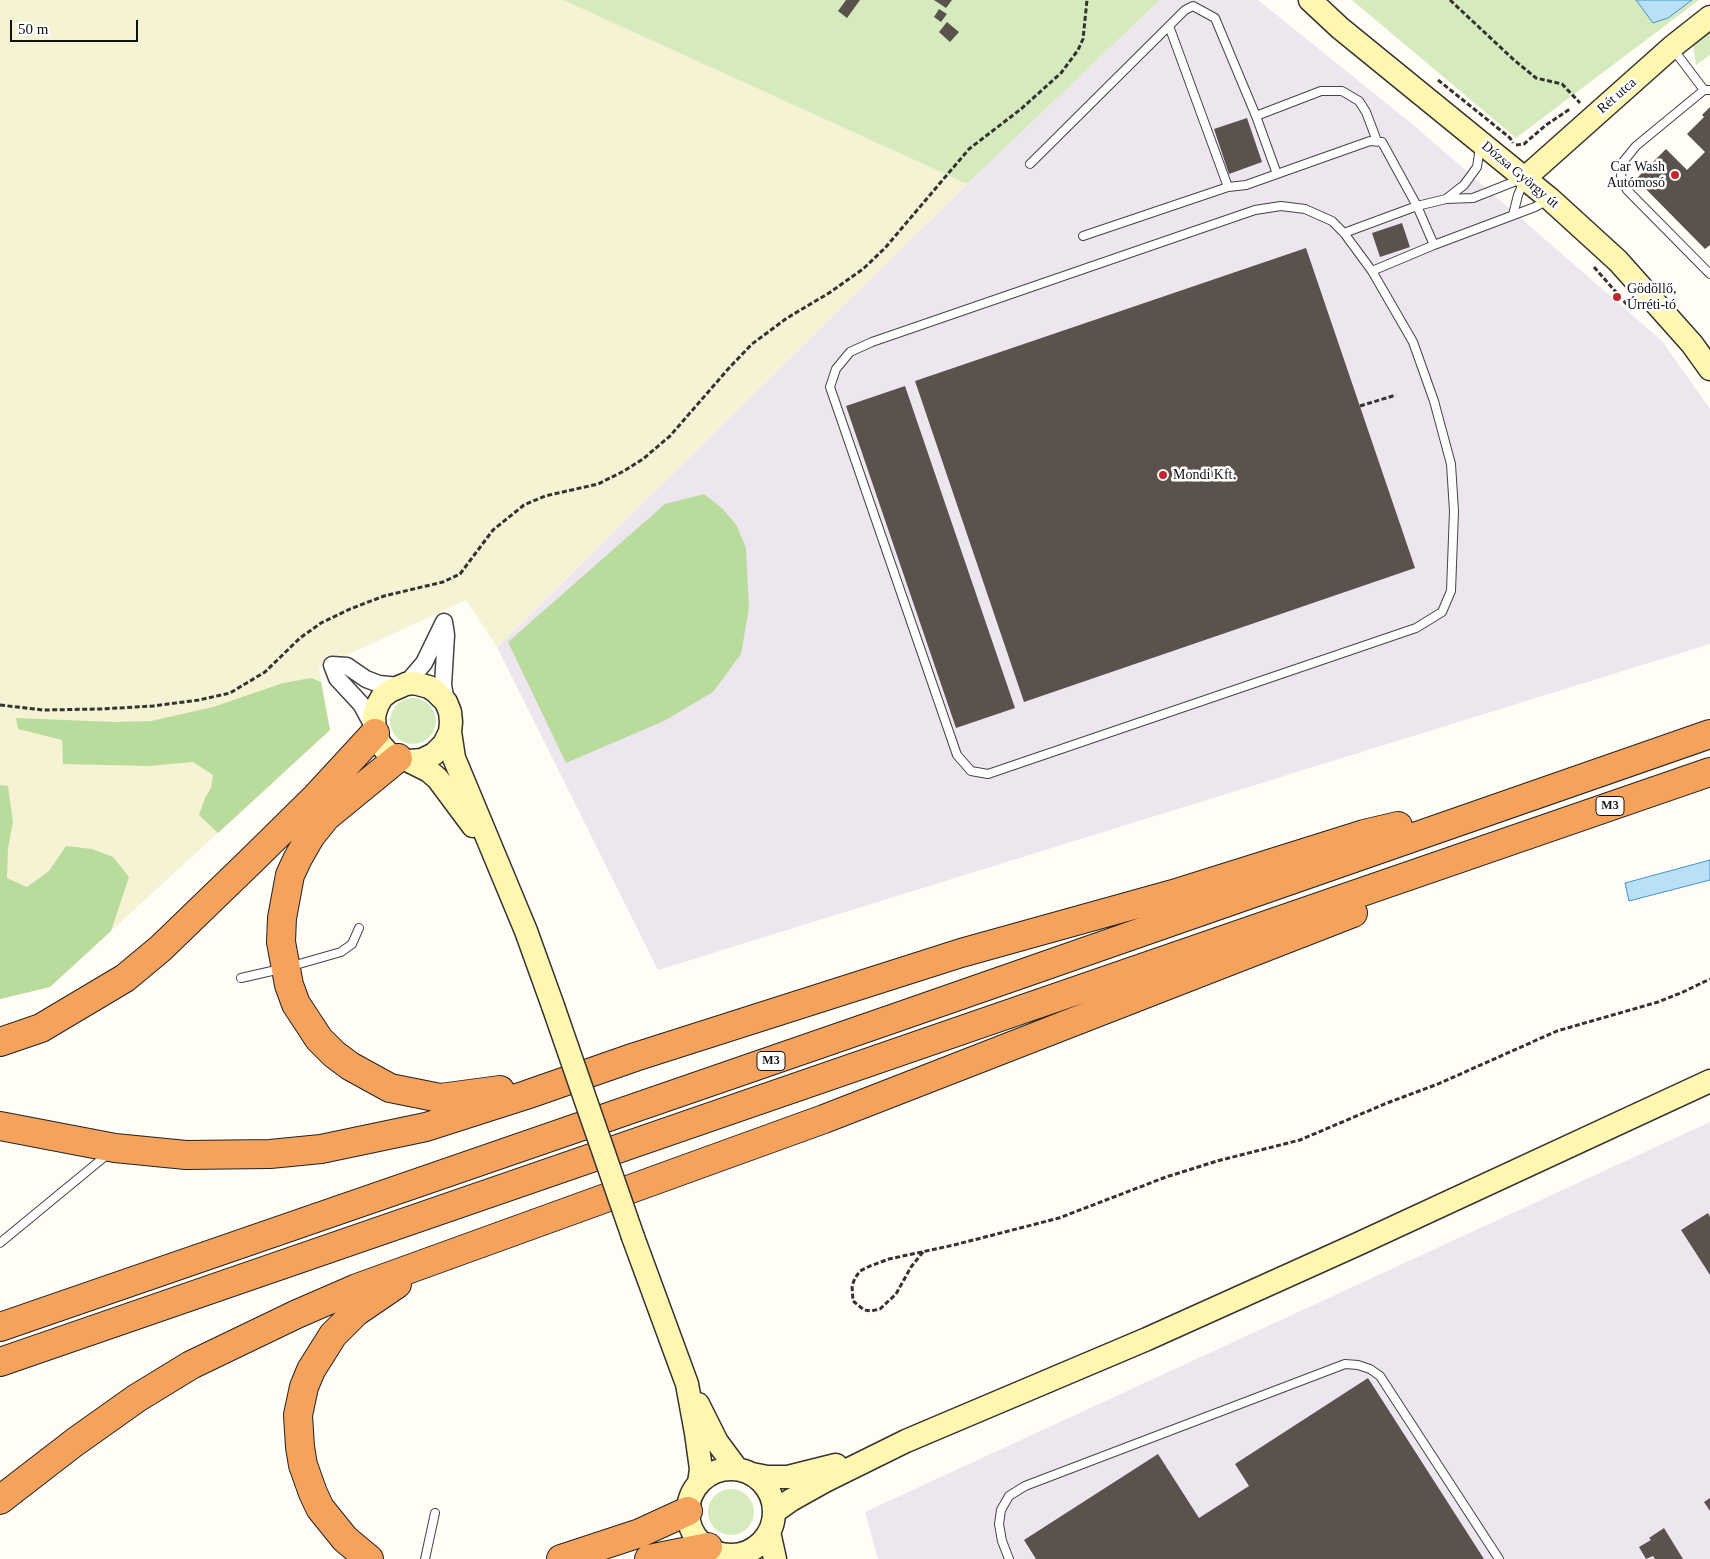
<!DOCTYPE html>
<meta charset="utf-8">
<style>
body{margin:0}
#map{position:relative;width:1710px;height:1559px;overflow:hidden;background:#fffdf5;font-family:Georgia,serif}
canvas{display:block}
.scale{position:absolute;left:10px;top:20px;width:128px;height:22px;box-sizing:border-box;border:2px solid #111;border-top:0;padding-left:6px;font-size:15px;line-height:18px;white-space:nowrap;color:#111;-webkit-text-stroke:4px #fff;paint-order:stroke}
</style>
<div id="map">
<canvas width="1710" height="1559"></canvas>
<div class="scale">50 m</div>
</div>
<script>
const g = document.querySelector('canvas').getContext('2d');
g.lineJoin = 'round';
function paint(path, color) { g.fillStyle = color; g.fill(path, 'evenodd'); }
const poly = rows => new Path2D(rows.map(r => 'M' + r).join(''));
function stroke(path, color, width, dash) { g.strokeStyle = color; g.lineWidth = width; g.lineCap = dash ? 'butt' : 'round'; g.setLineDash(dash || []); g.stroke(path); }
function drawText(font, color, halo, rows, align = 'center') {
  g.font = font + ' Georgia,serif'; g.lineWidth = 5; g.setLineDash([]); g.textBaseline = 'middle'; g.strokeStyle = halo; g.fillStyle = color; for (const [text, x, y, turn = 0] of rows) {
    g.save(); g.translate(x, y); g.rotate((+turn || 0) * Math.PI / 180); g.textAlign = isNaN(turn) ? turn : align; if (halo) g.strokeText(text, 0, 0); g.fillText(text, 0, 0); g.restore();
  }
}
const industrial = poly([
 [1160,0,1258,0,1411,123,1662,341,1710,409,1710,644,658,970,497,647,967,184],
 [1710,1122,1710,1559,878,1559,865,1512]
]);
const farmland = poly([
 [0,0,563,0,967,184,497,647,466,600,319,668,330,730,50,987,0,999]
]);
const green = poly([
 [563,0,1160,0,967,184],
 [1352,0,1699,0,1516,138],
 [1710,30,1710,55,1696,65,1693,44],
 '390 721a23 23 0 1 1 46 0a23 23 0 1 1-46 0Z',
 '708 1512a23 23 0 1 1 46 0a23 23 0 1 1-46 0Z'
]);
const forest = poly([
 [704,494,723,509,737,526,746,548,749,608,741,654,713,692,664,721,566,763,508,642,665,504],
 [311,678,321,682,330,730,218,833,199,815,205,798,211,788,213,775,193,762,148,766,63,764,62,740,18,729,16,718,114,722,151,721,213,707,283,683],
 [0,785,8,786,13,822,8,848,7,878,27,887,49,871,66,846,92,849,113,857,129,877,111,931,50,987,0,999]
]);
const water = poly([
 [1636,0,1692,0,1668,18,1653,23,1636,0],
 [1710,860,1710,880,1629,901,1625,883,1710,860]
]);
const building = poly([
 [846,0,860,0,847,18,838,11],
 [934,0,952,0,946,8],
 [939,9,947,14,941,22,934,17],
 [947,22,959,32,950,42,939,32],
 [1710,107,1710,245,1705,249,1636,179,1666,149,1687,170,1705,152,1687,134,1704,117,1702,115],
 [1247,118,1262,162,1229,174,1214,129],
 [1402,223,1410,247,1380,257,1372,233],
 [1306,248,1415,568,1024,702,915,381],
 [905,386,1015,708,956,728,846,406],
 [1708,1213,1710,1217,1710,1275,1681,1230],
 [1368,1378,1484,1559,1036,1559,1024,1540,1158,1454,1199,1518,1249,1486,1235,1464],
 [1710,1498,1710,1511,1704,1502],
 [1664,1528,1683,1559,1655,1559,1653,1556,1646,1559,1639,1547,1651,1540,1649,1538]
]);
const path = poly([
 [1450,0,1514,60,1536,78,1562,84,1580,103],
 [1438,80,1504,133,1510,138,1513,143],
 [1516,145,1524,144,1546,125,1570,109],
 [1594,267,1630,308],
 [1360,406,1396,395],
 [0,705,43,710,101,709,153,706,199,700,230,693,265,672,300,638,321,623,350,609,384,596,443,582,460,574,493,530,524,505,545,496,598,484,624,471,643,459,670,436,729,368,752,344,787,318,829,293,863,269,885,248,969,149,1021,109,1061,73,1078,50,1083,39,1087,0],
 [923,1252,911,1267,896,1294,880,1309,871,1311,864,1310,853,1301,852,1286,855,1278,860,1271,870,1266,889,1259,954,1245,1059,1218,1166,1177,1217,1161,1300,1140,1387,1103,1438,1084,1557,1031,1658,1002,1683,992,1710,979]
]);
const lane = poly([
 [1169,26,1228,187],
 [1673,49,1704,90],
 [1710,90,1704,90,1636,146,1623,162,1621,176,1627,190,1710,274],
 [1256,116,1321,91,1342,91,1359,101,1366,112,1377,141],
 [1030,164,1185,10,1193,6,1215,18,1256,116,1277,174],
 [1446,199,1473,198,1521,179],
 [1281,206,1305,209,1332,221,1344,233,1372,271,1413,342,1434,401,1451,464,1454,511,1451,591,1442,612,1416,628,988,774,971,771,957,755,830,387,836,369,850,352,872,342,1255,210,1281,206],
 [1513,215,1518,195,1524,181],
 [1344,233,1417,206,1446,199,1464,185,1477,167,1480,147],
 [1083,236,1228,187,1246,185,1370,141,1382,142,1417,206,1434,245],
 [1372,271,1434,245,1535,207,1548,200],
 [241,978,285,968,341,952,352,944,359,928],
 [0,1243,108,1154],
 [425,1559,435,1513],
 [1009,1559,1002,1541,999,1524,1001,1510,1009,1496,1025,1486,1345,1364,1358,1365,1370,1369,1380,1376,1499,1559]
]);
const street = poly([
 [444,622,446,635,443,685,446,702],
 [406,684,424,663,444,622],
 [373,726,361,704,337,678,332,665,347,666,366,679,379,684,399,686]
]);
const secondary = poly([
 [1310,0,1340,28,1550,199,1618,261,1692,344,1710,369],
 [1526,177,1672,47,1710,17],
 [450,732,444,744,434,754,422,760,409,761,398,758,388,753,380,744,375,733,374,716,377,706,382,697,390,691,406,684,414,683,429,687,435,691,446,702,450,712,451,722,450,732,454,758,526,931,553,1006],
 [409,761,429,771,438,779,473,826],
 [633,1237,687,1384,696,1433,701,1469,699,1483],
 [698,1404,717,1442,737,1469],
 '688 1512a43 43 0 1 1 86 0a43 43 0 1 1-86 0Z',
 [752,1474,767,1477,788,1477,836,1465],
 [774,1512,791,1500,825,1481,906,1441,1147,1339,1358,1244,1710,1081],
 [769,1532,775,1559]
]);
const highway = poly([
 [398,758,326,817,310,837,298,858,290,875,282,918,281,942,289,985,296,1004,319,1039,334,1054,350,1066,390,1088,440,1098,500,1090],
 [0,1042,41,1028,125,978,161,948,252,860,316,797,375,733],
 [0,1126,115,1148,186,1155,270,1154,321,1149,426,1127,526,1095,635,1057,961,953,1173,894,1364,834,1398,826],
 [0,1327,892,1019,1710,734],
 [0,1362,1710,772],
 [0,1500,75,1442,137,1398,191,1365,297,1314,357,1288,824,1119,1353,913],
 [369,1559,345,1539,320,1508,313,1493,303,1465,300,1447,298,1415,304,1387,311,1370,333,1335,356,1312,397,1284],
 [561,1559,640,1533,688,1511],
 [649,1559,708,1547]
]);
const secondaryBridge = poly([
 [553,1006,633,1237]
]);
const markers = [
 [1675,175,5,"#c4262e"],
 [1617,297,5,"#c4262e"],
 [1163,475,5,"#c4262e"]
];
const shields = [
 [1610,806,28],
 [771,1061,28]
];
const shieldNames = [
 ["M3",1610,806],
 ["M3",771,1061]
];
const streetNames = [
 ["Rét utca",1617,96,-41],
 ["Dózsa György út",1520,175,40]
];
const poiNames = [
 ["Car Wash",1665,167,"right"],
 ["Autómosó",1665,183,"right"],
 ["Gödöllő,",1627,289],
 ["Úrréti-tó",1627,305],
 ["Mondi Kft.",1173,475]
];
paint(industrial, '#eee6ef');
paint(farmland, '#f6f3d4');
paint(green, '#d5ebbd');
paint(forest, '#b9dc9c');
paint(water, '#b9e0f7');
stroke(water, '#3f96cf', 1);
paint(building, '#5a524d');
stroke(lane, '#444', 10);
stroke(street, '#444', 19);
stroke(secondary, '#333', 25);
stroke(highway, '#222', 30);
stroke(path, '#333', 3, [5, 2.5]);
stroke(lane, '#fff', 8);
stroke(street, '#fff', 16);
stroke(secondary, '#fff6b0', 22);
stroke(highway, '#f5a25d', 28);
stroke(secondaryBridge, '#333', 25, []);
stroke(secondaryBridge, '#fff6b0', 22);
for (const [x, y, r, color] of markers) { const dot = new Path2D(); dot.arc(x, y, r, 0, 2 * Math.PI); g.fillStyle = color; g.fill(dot); stroke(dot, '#fff', 2); }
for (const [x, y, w] of shields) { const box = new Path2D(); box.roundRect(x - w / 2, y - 9.5, w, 19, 4); g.fillStyle = '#fff'; g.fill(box); stroke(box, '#111', 1); }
drawText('bold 12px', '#111', null, shieldNames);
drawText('14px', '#111', '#fff', streetNames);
drawText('14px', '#111', '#fff', poiNames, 'left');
</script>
